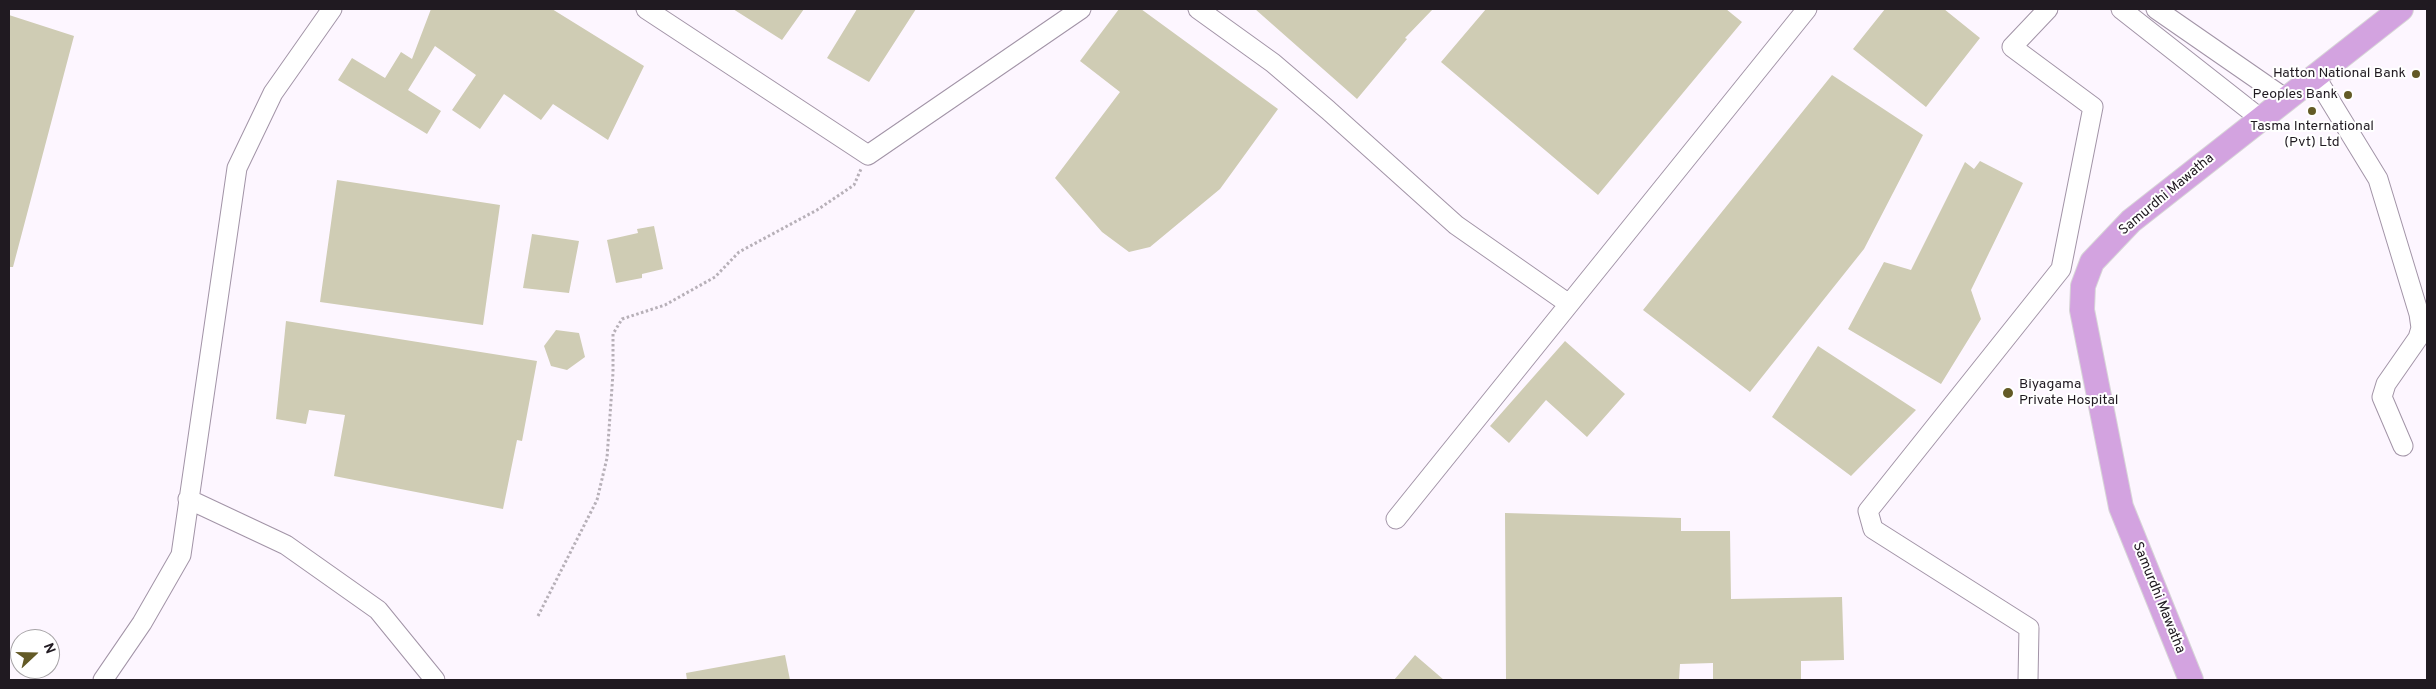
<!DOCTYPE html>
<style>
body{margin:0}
#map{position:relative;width:2436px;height:689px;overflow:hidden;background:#fdf6ff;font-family:Overpass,sans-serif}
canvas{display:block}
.frame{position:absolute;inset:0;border:10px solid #201a21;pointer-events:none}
.north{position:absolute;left:10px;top:629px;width:50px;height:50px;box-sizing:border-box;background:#fff;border:1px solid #a6a3a6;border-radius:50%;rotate:69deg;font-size:14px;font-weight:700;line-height:20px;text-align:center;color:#201a21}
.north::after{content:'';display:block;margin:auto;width:18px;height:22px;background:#635a26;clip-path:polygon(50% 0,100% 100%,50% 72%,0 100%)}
</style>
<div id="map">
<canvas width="2436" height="689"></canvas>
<div class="frame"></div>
<div class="north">N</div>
</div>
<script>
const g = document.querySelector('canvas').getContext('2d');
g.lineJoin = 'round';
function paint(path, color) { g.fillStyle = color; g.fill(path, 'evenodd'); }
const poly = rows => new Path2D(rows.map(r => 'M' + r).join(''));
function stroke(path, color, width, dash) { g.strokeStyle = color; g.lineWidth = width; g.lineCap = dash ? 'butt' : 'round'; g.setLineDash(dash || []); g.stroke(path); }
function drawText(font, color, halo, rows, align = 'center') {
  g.font = font + ' Overpass,sans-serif'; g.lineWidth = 4; g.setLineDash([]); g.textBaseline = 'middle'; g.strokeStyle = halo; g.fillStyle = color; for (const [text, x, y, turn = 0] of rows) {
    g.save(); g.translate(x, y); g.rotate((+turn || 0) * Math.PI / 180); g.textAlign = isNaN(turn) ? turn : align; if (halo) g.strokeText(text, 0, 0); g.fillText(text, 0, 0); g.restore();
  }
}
const building = poly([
 [431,9,552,9,644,66,608,140,553,104,541,120,504,94,480,129,452,110,476,75,435,46,408,90,441,111,427,134,338,80,352,58,385,78,401,52,412,59],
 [733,9,804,9,782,40],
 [857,9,916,9,869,82,827,58],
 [1119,9,1141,9,1278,109,1220,189,1150,247,1129,252,1102,232,1055,178,1120,92,1080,61],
 [1255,9,1433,9,1405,38,1407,39,1357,99],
 [1486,9,1726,9,1742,22,1598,195,1441,62],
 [1885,9,1944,9,1980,38,1926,107,1853,49],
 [9,15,74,36,13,267,9,267],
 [1832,75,1923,135,1864,249,1750,392,1643,310],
 [1980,161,2023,183,1971,290,1981,319,1941,384,1848,329,1884,262,1911,270,1965,162,1974,169],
 [337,180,500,205,483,325,320,302],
 [654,226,663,269,642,274,642,278,616,283,607,240,638,233,637,229],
 [532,234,579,241,569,293,523,288],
 [286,321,537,361,522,441,517,440,503,509,334,476,345,415,309,410,306,424,276,419],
 [556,330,579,333,585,357,567,370,551,366,544,346],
 [1565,341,1625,394,1587,437,1546,400,1509,443,1490,426],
 [1818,346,1916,410,1851,476,1772,417],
 [1505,513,1681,518,1681,531,1730,531,1731,599,1842,597,1844,660,1801,661,1801,680,1713,680,1713,663,1680,664,1679,680,1506,680],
 [785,655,790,680,687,680,686,673],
 [1415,655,1444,680,1394,680]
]);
const path = poly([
 [538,616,597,500,607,458,613,373,613,334,622,319,665,305,715,277,739,252,817,210,854,185,861,169]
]);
const minor = poly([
 [646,9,868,155,1081,9],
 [1198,9,1273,63,1328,110,1456,225,1569,304],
 [2121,9,2261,119],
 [2156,9,2286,99],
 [2315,76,2378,179,2419,314,2421,328,2418,338,2386,384,2382,397,2403,446],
 [188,499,286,545,378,610,435,680],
 [1396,519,1807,9],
 [103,680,142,623,181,555,237,168,273,93,332,9],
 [2028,680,2029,628,1873,529,1868,511,2061,269,2093,107,2012,47,2048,9]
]);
const major = poly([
 [2191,680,2121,507,2082,310,2083,286,2092,262,2131,221,2401,9]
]);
const markers = [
 [2416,74,5,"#635a26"],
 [2348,95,5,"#635a26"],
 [2312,111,5,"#635a26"],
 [2008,393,6,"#635a26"]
];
const poiNames = [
 ["Hatton National Bank",2406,74],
 ["Peoples Bank",2338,95],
 ["Tasma International",2312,127,"center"],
 ["(Pvt) Ltd",2312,143,"center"],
 ["Biyagama",2019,385,"left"],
 ["Private Hospital",2019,401,"left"]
];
const streetNames = [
 ["Samurdhi Mawatha",2167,195,-40],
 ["Samurdhi Mawatha",2158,598,68]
];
paint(building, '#cfccb4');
stroke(minor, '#a294a7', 21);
stroke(major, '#d7d6d7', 26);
stroke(path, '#b7b0b8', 3, [2.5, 2.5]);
stroke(minor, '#fff', 19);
stroke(major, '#d3a3e0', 24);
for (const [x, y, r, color] of markers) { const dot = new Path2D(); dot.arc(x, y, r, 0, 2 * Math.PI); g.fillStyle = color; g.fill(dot); stroke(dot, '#fff', 2); }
drawText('14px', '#201a21', '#fff', poiNames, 'right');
drawText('14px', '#201a21', '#fff', streetNames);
</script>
